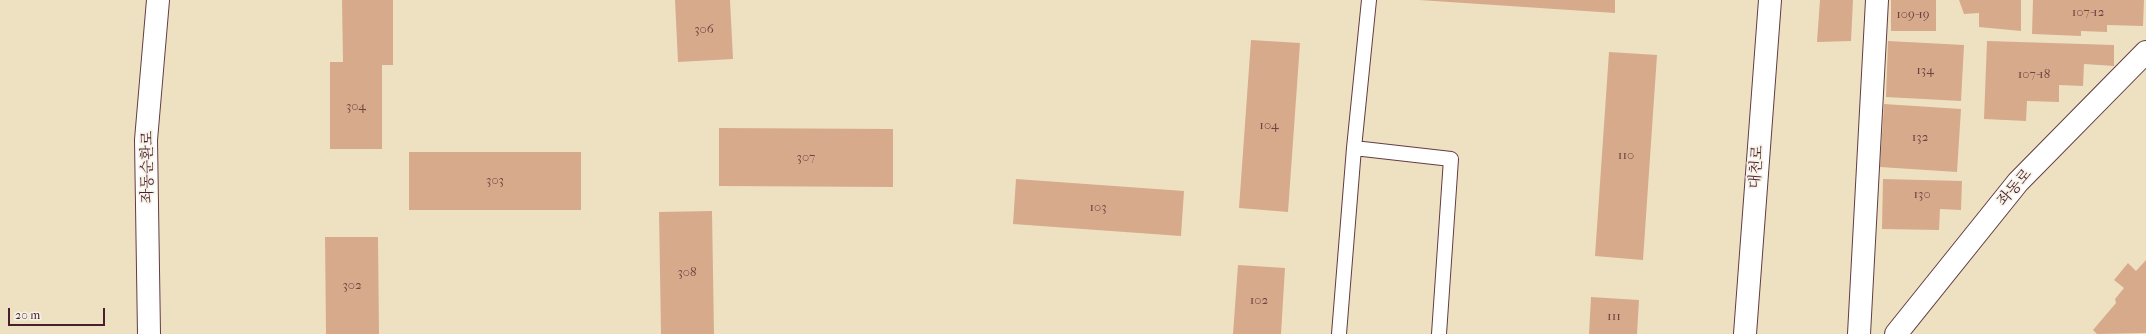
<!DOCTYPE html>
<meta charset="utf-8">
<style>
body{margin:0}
#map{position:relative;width:2146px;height:334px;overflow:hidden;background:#eee1c2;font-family:"IM FELL French Canon",serif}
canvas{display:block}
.scale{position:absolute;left:8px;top:308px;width:97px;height:18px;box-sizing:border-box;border:2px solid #4a1f2b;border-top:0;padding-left:5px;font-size:12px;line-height:14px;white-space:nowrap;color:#4a1f2b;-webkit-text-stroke:3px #f7f3e8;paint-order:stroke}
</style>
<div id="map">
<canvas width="2146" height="334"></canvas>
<div class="scale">20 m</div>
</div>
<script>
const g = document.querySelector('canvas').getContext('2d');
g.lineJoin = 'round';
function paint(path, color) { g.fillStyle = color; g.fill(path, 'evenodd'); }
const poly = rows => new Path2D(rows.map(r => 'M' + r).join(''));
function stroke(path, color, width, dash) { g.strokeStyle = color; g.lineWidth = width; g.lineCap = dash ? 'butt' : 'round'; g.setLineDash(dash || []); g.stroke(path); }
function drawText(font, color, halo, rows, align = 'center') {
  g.font = font + ' "IM FELL French Canon","Noto Serif KR",serif'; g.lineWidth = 3.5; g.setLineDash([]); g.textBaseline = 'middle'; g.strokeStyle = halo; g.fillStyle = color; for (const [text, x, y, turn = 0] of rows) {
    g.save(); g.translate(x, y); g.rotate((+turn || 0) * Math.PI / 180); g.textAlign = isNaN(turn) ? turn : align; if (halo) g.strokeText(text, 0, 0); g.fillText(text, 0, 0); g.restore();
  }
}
const building = poly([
 [342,0,393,0,393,65,382,65,382,149,330,149,330,62,343,62],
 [675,0,730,0,733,59,678,62],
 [1419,0,1615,0,1615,13],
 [1820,0,1853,0,1851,41,1817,42],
 [1891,0,1936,0,1936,31,1891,31],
 [1959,0,2021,0,2021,31,1979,27,1979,13,1964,14],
 [2033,0,2144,0,2143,26,2107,25,2107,32,2081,31,2081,36,2032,34],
 [1251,40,1300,43,1288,212,1239,208],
 [1888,41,1964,45,1961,101,1886,97],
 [1987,41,2114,45,2114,66,2084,64,2083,86,2059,85,2059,102,2027,101,2026,121,1984,119],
 [1609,52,1657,55,1643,260,1595,256],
 [1884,104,1961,109,1957,172,1880,167],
 [719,128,893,129,893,187,719,186],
 [409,152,581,152,581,210,409,210],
 [1016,179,1184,191,1181,236,1013,224],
 [1883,179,1962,181,1961,210,1940,209,1939,230,1882,229],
 [712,211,714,334,661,334,659,212],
 [325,237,378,237,379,334,326,334],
 [2146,260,2146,333,2097,334,2093,330,2116,303,2115,299,2124,288,2114,280,2128,263,2136,271],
 [1238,265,1285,268,1281,334,1233,334],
 [1591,297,1639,300,1637,334,1589,334]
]);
const lane = poly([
 [1354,148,1451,159,1439,334],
 [1339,334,1354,148,1369,0]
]);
const street = poly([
 [1859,334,1877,0],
 [1896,334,2018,182,2146,52]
]);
const secondary = poly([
 [149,334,146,140,158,0],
 [1745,334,1770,0]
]);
const numberNames = [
 ["107-12",2088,13],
 ["109-19",1913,15],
 ["306",704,30],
 ["134",1925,71],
 ["107-18",2034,75],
 ["304",356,107],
 ["104",1269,126],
 ["132",1920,138],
 ["110",1626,156],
 ["307",806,158],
 ["303",495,181],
 ["130",1922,195],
 ["103",1098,208],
 ["308",687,273],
 ["302",352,286],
 ["102",1259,301],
 ["111",1614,317]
];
const streetNames = [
 ["좌동순환로",148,167,-90],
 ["대천로",1757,167,-86],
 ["좌동로",2015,188,-49]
];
paint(building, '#d7aa8b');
stroke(lane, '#633c42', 16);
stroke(street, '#633c42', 24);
stroke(secondary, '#633c42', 24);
stroke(lane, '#fff', 14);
stroke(street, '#fff', 22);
stroke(secondary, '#fff', 22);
drawText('13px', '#6d4243', null, numberNames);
drawText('15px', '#4a1f2b', '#f7f3e8', streetNames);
</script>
